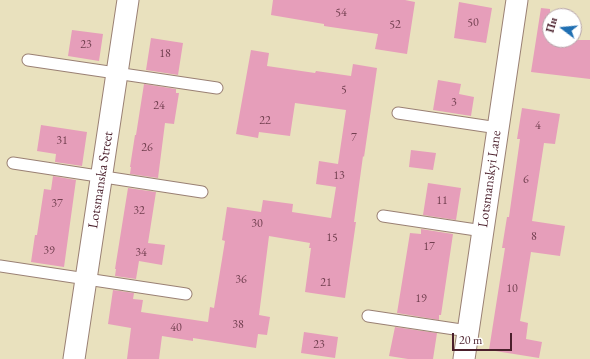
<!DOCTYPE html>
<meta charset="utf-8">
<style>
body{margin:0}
#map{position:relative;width:590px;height:359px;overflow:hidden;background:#e9e1be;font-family:"EB Garamond",serif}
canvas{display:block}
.north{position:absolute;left:542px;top:8px;width:40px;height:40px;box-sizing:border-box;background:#fff;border:1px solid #b7a5aa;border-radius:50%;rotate:286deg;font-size:11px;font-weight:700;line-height:16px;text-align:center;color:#4a1f2b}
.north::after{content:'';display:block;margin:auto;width:14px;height:18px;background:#1f6fb2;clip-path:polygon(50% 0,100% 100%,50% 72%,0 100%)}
.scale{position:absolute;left:452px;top:333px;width:60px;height:18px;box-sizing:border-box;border:2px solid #4a1f2b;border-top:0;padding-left:5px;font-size:12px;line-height:14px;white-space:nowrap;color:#4a1f2b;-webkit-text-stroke:3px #fff;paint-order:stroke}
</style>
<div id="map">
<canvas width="590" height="359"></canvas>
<div class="north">Пн</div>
<div class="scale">20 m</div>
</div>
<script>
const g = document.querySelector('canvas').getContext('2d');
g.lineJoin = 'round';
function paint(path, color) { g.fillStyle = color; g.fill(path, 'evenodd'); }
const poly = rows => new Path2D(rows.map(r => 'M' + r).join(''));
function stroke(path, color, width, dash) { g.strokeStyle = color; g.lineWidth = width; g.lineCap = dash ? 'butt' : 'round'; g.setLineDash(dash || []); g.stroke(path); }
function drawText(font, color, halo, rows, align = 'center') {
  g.font = font + ' "EB Garamond",serif'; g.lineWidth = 3.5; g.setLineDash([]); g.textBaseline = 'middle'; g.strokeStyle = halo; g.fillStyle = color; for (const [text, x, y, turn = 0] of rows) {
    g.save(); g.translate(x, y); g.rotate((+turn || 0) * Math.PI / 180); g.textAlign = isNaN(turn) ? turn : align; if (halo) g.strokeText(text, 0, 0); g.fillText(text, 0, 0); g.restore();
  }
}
const building = poly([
 [273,0,405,0,415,2,407,54,375,49,378,34,324,26,324,24,271,15],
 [459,2,492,8,486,43,454,38],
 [541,8,550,9,550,40,590,40,590,79,531,72],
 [72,30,103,34,99,61,68,56],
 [151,38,183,43,178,75,146,70],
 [251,50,269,53,267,66,315,73,316,71,351,76,353,64,377,68,364,157,363,156,354,222,356,222,345,298,305,292,311,248,309,248,310,243,269,236,259,315,270,317,267,335,258,334,256,348,193,338,193,341,162,336,159,359,127,359,131,328,108,324,113,290,134,293,133,299,143,300,141,312,208,322,210,307,214,308,225,241,222,240,227,207,261,212,263,200,293,204,292,212,331,218,336,187,316,184,319,161,338,164,346,110,295,103,290,136,259,132,258,138,236,134],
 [438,80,461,84,459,94,474,97,471,116,433,110],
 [144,84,176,89,176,93,179,93,174,124,165,123,158,178,130,174,131,167,130,167,135,135,136,135],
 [522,108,560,114,555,144,544,143,532,221,565,226,560,256,531,252,520,321,528,323,526,339,542,342,539,358,489,350,505,248,502,248,507,217,509,217,520,139,517,139],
 [41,125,87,132,82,166,55,162,56,154,37,151],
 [411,150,436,153,433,170,409,167],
 [53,176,76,180,64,267,31,262,35,235,37,235,44,189,51,190],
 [428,183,461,188,456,220,423,215],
 [128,188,156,192,148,243,165,245,162,265,139,261,136,279,115,276,116,269,115,269],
 [421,229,453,234,441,315,439,315,439,320,397,313,410,233,421,234],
 [395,327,437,333,433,359,408,359,389,356],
 [304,332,338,337,335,358,301,353]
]);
const service = poly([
 [28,60,217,88],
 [398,113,498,128],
 [13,163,202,192],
 [383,216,483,231],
 [0,266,186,294],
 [368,316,468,331]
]);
const minor = poly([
 [74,359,128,0],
 [464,359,517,0]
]);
const numberNames = [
 ["54",341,13],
 ["50",473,23],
 ["52",395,25],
 ["23",86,45],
 ["18",165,54],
 ["5",344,90],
 ["3",454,103],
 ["24",159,106],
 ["22",265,121],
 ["4",538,126],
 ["7",354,138],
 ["31",62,141],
 ["26",147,148],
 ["13",339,176],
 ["6",526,180],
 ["11",442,201],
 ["37",57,204],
 ["32",139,211],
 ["30",257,224],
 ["8",534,237],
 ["15",332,238],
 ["17",429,247],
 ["39",49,251],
 ["34",141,253],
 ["36",241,280],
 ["21",326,283],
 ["10",512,289],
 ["19",421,299],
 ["38",238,325],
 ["40",176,328],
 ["23",319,345]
];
const streetNames = [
 ["Lotsmanskyi Lane",490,179,-82],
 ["Lotsmanska Street",101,180,-81]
];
paint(building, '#e69eba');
stroke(service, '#9a8074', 13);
stroke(minor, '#9a8074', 23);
stroke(service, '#fff', 11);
stroke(minor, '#fff', 21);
drawText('12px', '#713f4f', null, numberNames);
drawText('14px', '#4a1f2b', '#fff', streetNames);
</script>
